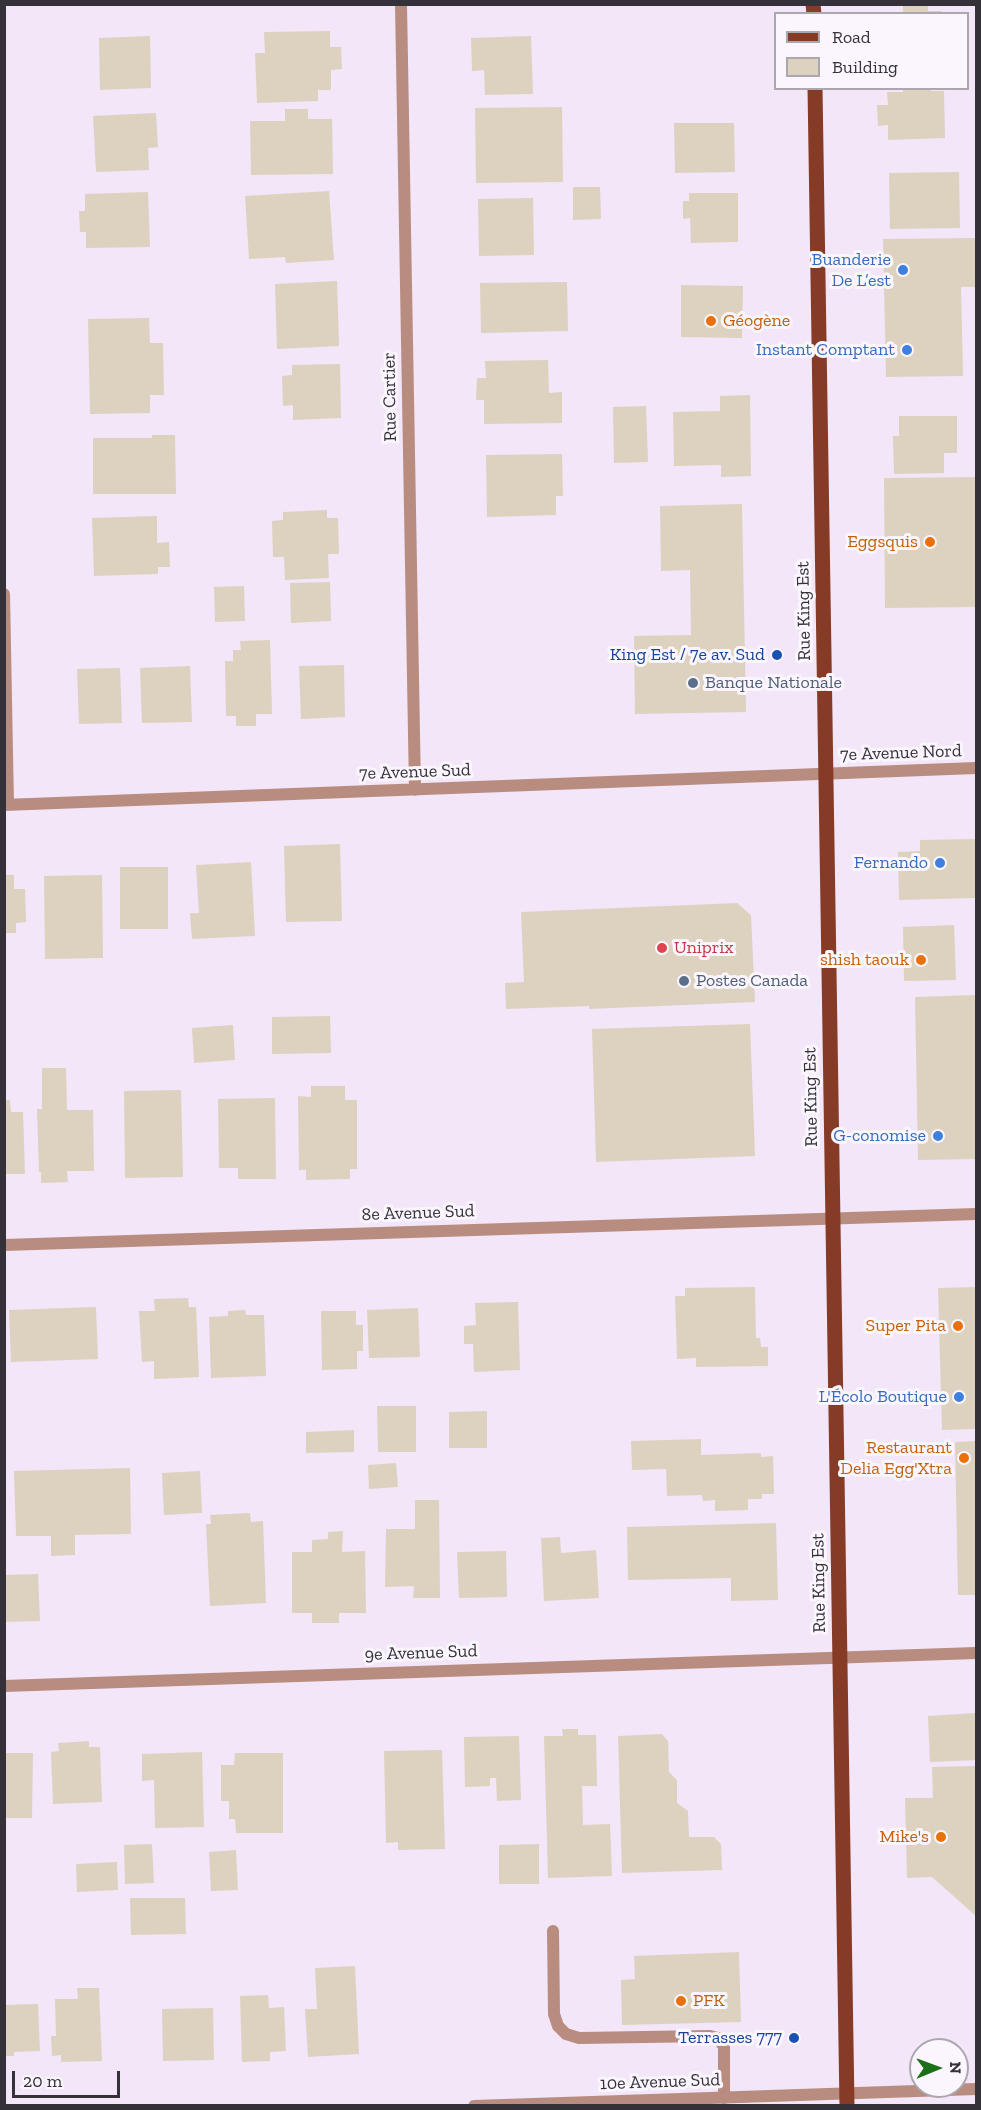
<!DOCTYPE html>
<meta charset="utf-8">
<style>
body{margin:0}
#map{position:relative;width:981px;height:2110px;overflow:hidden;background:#f2e6f8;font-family:"Zilla Slab",serif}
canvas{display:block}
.frame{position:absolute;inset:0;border:6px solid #353138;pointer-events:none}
.legend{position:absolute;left:774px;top:12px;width:195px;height:78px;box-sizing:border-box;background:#fbf6fe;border:2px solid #aca7af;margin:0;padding:8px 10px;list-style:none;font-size:18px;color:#353138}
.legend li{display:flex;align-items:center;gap:12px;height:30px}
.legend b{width:30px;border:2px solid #aca7af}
.north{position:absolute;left:909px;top:2038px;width:60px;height:60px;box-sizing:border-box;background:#fbf6fe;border:2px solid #aca7af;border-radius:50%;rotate:89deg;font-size:16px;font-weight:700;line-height:24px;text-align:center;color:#353138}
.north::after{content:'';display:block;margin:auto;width:21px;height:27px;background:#1b6f18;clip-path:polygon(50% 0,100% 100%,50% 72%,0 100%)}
.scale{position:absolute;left:12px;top:2071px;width:108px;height:27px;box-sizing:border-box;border:3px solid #353138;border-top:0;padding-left:8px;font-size:18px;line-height:21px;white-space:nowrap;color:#353138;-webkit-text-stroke:4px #fbf6fe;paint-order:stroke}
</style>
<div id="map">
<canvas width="981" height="2110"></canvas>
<div class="frame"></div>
<ul class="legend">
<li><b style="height:8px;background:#863b26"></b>Road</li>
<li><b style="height:16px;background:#ddd2c0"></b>Building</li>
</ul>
<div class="north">N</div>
<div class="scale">20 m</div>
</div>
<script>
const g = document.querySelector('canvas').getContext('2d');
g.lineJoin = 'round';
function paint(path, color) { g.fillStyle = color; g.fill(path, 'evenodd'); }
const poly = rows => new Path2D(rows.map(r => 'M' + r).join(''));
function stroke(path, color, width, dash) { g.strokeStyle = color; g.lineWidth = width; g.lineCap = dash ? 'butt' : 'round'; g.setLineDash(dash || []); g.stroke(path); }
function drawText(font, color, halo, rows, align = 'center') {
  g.font = font + ' "Zilla Slab",serif'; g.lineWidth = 6; g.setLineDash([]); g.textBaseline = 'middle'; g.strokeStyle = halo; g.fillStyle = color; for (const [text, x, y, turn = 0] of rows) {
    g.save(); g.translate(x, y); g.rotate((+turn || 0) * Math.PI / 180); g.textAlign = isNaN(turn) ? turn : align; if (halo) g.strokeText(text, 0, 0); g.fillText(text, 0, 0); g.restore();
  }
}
const building = poly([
 [903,4,928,4,928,11,942,11,942,14,903,14],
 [330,31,330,47,341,47,342,69,331,70,331,90,318,90,318,101,257,103,255,53,265,53,264,32],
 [150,36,151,88,100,90,99,38],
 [531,36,533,94,485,95,484,70,472,71,471,38],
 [903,88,931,88,931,91,944,91,945,138,888,140,888,125,878,126,877,105,888,105,887,92,903,92],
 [562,107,563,182,476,183,475,108],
 [285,109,308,109,308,119,332,119,333,174,251,175,250,121,285,121],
 [156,113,158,147,148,148,149,170,96,172,93,116],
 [674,123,734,123,735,172,675,173],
 [959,172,960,228,890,229,889,173],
 [573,187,600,187,601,219,573,220],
 [329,191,334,260,286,263,285,257,249,259,245,196],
 [148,192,150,247,86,248,86,232,80,232,79,211,85,211,85,194],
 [689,193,738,193,738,242,691,243,690,218,683,219,683,201,689,201],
 [533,198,534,255,479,256,478,199],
 [976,238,976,287,961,287,963,376,886,377,883,239],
 [337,281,339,346,277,349,275,284],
 [567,282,568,331,481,333,480,283],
 [681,285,743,286,742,338,681,337],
 [149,318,150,343,163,343,164,395,150,395,150,413,90,414,88,319],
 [548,360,549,393,562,392,562,423,484,424,484,400,476,400,477,378,486,378,485,361],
 [340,364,341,418,293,420,293,405,283,406,282,376,292,375,292,365],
 [750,395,751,476,721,477,721,465,674,466,673,412,720,411,720,396],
 [646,406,648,462,614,463,613,407],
 [899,416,957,416,957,453,944,453,944,473,894,474,893,436,899,436],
 [152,435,175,435,176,494,93,494,93,438,152,438],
 [562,454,563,496,556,496,556,515,487,517,486,455],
 [976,477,976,607,885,608,884,478],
 [742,504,746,712,635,714,634,636,691,635,690,570,661,571,660,506],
 [327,510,327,518,338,518,339,554,328,554,329,578,285,580,284,557,273,557,272,521,283,520,283,512],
 [157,516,157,543,169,542,170,567,158,567,158,574,94,576,92,518],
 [330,582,331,621,291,623,290,583],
 [244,586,245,621,215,622,214,587],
 [270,640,272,714,256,714,256,726,236,726,236,716,226,716,225,661,233,661,233,650,241,650,240,641],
 [344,665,345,717,301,719,299,666],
 [190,666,192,722,142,723,140,668],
 [120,668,122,723,79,724,77,669],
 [976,839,976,898,899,900,898,852,920,851,920,840],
 [340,844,342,921,286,922,284,846],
 [251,862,255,936,192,939,190,913,199,913,196,865],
 [120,867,168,867,168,929,120,929],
 [4,875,14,875,14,889,25,889,26,922,16,923,16,933,4,933],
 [102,875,103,958,45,959,44,876],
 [737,903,751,915,755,1002,589,1009,589,1006,506,1009,505,983,524,982,521,912],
 [954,925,956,980,904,981,903,927],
 [976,995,976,1159,918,1160,915,997],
 [330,1016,331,1053,272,1054,272,1017],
 [750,1024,755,1156,596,1162,592,1029],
 [233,1025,235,1060,194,1063,192,1028],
 [42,1068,66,1068,67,1110,93,1110,94,1171,67,1171,68,1182,41,1183,41,1172,39,1172,37,1109,42,1109],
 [311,1086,345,1086,345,1100,357,1100,357,1169,350,1169,350,1179,306,1180,306,1170,299,1170,298,1096,311,1097],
 [181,1090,183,1177,125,1178,124,1091],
 [275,1098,276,1179,238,1179,238,1168,219,1168,218,1099],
 [4,1100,10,1100,11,1112,23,1112,25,1174,4,1174],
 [755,1287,756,1338,760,1338,761,1347,768,1347,768,1366,696,1367,696,1358,677,1359,675,1296,685,1296,685,1288],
 [976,1287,976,1429,942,1430,938,1288],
 [188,1298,189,1307,196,1307,199,1377,154,1379,154,1361,142,1362,139,1311,155,1311,154,1299],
 [518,1302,520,1370,474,1372,473,1344,464,1344,464,1326,476,1325,475,1303],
 [96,1307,98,1359,11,1362,9,1310],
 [418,1308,420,1357,369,1358,367,1310],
 [245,1310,246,1315,264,1315,266,1376,211,1378,209,1317,228,1316,228,1311],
 [321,1311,356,1311,356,1325,363,1325,363,1351,357,1351,357,1369,322,1370],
 [377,1406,416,1406,416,1452,378,1452],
 [487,1411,487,1448,449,1448,449,1412],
 [354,1430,354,1452,306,1453,306,1432],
 [701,1439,701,1455,761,1453,761,1457,773,1456,774,1494,762,1494,762,1499,748,1499,748,1510,715,1511,715,1500,703,1501,702,1495,667,1496,666,1469,632,1470,631,1441],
 [976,1441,976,1595,958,1595,955,1442],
 [396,1463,398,1487,369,1489,368,1465],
 [130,1468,131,1534,75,1535,75,1555,51,1556,51,1536,16,1536,14,1471],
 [200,1471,202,1513,164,1515,162,1473],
 [415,1500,439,1500,440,1598,413,1598,414,1586,385,1587,386,1529,415,1529],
 [250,1513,251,1522,263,1521,266,1603,210,1606,206,1524,211,1524,210,1515],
 [776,1523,778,1600,731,1601,731,1578,628,1580,627,1527],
 [343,1531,342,1552,365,1551,366,1613,339,1613,339,1623,312,1623,312,1613,292,1613,292,1552,312,1552,312,1540,328,1539,328,1532],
 [560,1537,561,1553,596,1550,599,1598,544,1601,541,1538],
 [506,1551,507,1597,459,1598,457,1552],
 [38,1574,40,1621,4,1622,4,1575],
 [976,1713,976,1760,930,1762,928,1716],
 [562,1729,578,1729,578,1735,596,1735,597,1786,582,1786,583,1825,610,1824,612,1876,548,1878,544,1736,563,1736],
 [662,1734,668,1741,669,1772,677,1780,677,1803,688,1811,689,1837,714,1837,721,1844,722,1870,622,1873,618,1736],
 [519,1736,521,1800,497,1801,496,1778,490,1778,490,1786,465,1787,464,1737],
 [89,1741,89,1747,100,1747,102,1802,53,1804,51,1752,59,1751,58,1743],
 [442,1750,445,1849,398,1850,398,1842,386,1843,384,1751],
 [202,1752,204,1827,155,1828,154,1780,142,1781,142,1754],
 [4,1753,33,1753,32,1818,4,1818],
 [235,1753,283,1753,283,1833,236,1833,235,1819,229,1819,229,1801,221,1801,221,1765,234,1765],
 [976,1766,976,1916,932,1877,907,1878,905,1798,933,1798,932,1767],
 [152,1844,154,1883,125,1884,124,1845],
 [539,1844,539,1884,499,1884,499,1845],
 [236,1850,238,1890,211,1891,209,1852],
 [117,1862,118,1890,77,1892,76,1864],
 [130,1898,185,1898,186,1934,131,1935],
 [739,1952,741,2022,622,2025,621,1980,635,1979,634,1956],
 [355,1966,359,2054,308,2057,305,2009,317,2009,315,1968],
 [77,1988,99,1988,102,2061,61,2062,61,2055,52,2056,51,2036,56,2036,55,1999,78,1999],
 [268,1995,269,2008,284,2007,286,2051,270,2052,270,2061,242,2062,240,1996],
 [38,2004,40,2051,14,2052,14,2056,4,2056,4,2005],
 [213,2008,214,2060,163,2061,162,2009]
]);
const service = poly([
 [553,1931,554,2014,558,2026,566,2034,579,2038,710,2036,718,2038,724,2047,724,2098]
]);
const minor = poly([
 [401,4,415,790],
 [4,594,8,805],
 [4,805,976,768],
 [4,1245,976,1214],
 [4,1686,976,1653],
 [474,2106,976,2089]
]);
const primary = poly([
 [813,4,814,14],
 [815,88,847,2106]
]);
const markers = [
 [903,270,6,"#3f7fe0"],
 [711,321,6,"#e8710a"],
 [907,350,6,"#3f7fe0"],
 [930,542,6,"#e8710a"],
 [777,655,6,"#1a4fb4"],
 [693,683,6,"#5c6f8a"],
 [940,863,6,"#3f7fe0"],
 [662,948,6,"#e0444e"],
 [921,960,6,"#e8710a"],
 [684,981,6,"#5c6f8a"],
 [938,1136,6,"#3f7fe0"],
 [958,1326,6,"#e8710a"],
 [959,1397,6,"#3f7fe0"],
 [964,1458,6,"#e8710a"],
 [941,1837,6,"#e8710a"],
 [681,2001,6,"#e8710a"],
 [794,2038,6,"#1a4fb4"]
];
const shopNames = [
 ["Buanderie",891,260],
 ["De L’est",891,281],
 ["Instant Comptant",895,350],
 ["Fernando",928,863],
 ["G-conomise",926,1136],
 ["L'Écolo Boutique",947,1397]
];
const foodNames = [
 ["Géogène",723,321,"left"],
 ["Eggsquis",918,542],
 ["shish taouk",909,960],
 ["Super Pita",946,1326],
 ["Restaurant",952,1448],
 ["Delia Egg'Xtra",952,1469],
 ["Mike's",929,1837],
 ["PFK",693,2001,"left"]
];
const streetNames = [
 ["Rue Cartier",390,397,-91],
 ["Rue King Est",804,611,-91],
 ["7e Avenue Nord",901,753,-2],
 ["7e Avenue Sud",415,772,-2],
 ["Rue King Est",811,1097,-91],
 ["8e Avenue Sud",418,1213,-2],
 ["Rue King Est",819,1583,-91],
 ["9e Avenue Sud",421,1653,-2],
 ["10e Avenue Sud",660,2082,-2]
];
const transitNames = [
 ["King Est / 7e av. Sud",765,655],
 ["Terrasses 777",782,2038]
];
const serviceNames = [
 ["Banque Nationale",705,683],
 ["Postes Canada",696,981]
];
const healthNames = [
 ["Uniprix",674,948]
];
paint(building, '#ddd2c0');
stroke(service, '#b98c80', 12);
stroke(minor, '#b98c80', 12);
stroke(primary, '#863b26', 15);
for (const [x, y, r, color] of markers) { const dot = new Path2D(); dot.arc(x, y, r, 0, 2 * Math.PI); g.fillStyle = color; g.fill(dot); stroke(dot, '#fbf6fe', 2); }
drawText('18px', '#366cbe', '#fbf6fe', shopNames, 'right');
drawText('18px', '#c56008', '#fbf6fe', foodNames, 'right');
drawText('18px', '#353138', '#fbf6fe', streetNames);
drawText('18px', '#164399', '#fbf6fe', transitNames, 'right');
drawText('18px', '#4e5e75', '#fbf6fe', serviceNames, 'left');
drawText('18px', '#be3a42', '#fbf6fe', healthNames, 'left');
</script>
